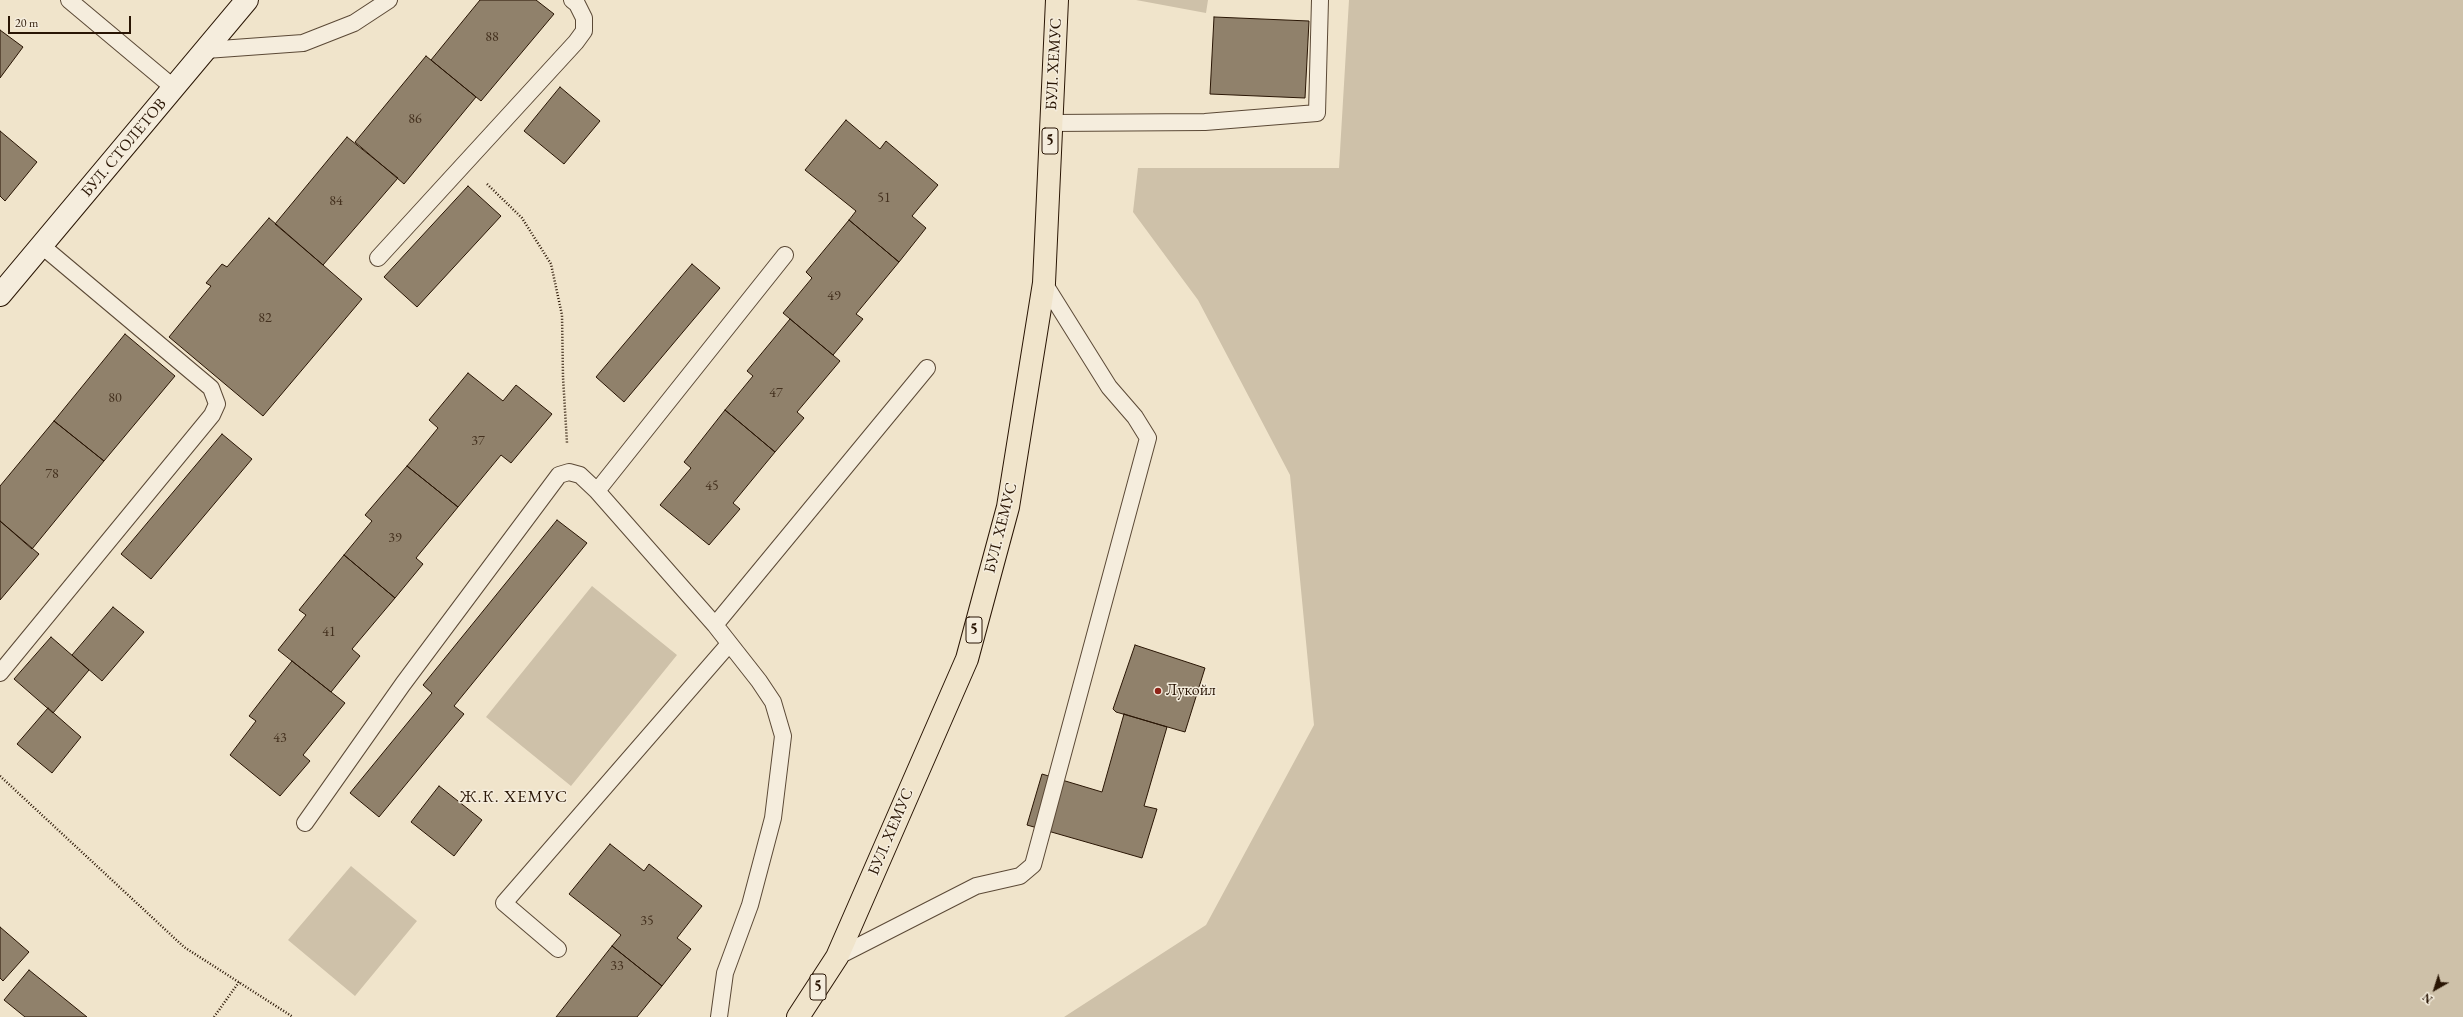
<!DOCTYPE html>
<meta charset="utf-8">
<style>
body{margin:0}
#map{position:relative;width:2463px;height:1017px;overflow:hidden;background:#f0e4cb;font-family:"EB Garamond",serif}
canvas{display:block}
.north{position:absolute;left:2415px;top:969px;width:40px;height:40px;-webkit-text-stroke:3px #f5eddd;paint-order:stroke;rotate:219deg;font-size:11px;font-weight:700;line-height:16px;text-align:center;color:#291504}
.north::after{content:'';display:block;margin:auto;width:14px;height:18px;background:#291504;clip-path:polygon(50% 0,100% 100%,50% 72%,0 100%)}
.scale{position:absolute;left:8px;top:16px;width:123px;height:18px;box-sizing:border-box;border:2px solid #291504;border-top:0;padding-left:5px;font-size:12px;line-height:14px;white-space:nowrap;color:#291504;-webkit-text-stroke:3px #f5eddd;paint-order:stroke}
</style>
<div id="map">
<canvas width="2463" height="1017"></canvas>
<div class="north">N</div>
<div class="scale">20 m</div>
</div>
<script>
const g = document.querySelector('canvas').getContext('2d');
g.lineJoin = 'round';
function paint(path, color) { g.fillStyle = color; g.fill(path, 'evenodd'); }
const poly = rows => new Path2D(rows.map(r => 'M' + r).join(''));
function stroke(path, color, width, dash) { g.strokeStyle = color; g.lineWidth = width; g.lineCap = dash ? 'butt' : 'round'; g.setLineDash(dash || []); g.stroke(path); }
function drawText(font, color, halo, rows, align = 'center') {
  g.font = font + ' "EB Garamond",serif'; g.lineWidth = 3; g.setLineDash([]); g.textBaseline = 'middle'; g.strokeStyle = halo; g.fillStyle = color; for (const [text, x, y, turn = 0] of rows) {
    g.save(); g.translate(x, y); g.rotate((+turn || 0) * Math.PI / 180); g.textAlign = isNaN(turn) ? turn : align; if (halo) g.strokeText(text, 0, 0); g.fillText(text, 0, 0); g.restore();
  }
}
const green = poly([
 [1136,0,1208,0,1206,13],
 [1349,0,2463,0,2463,1017,1064,1017,1206,925,1314,725,1290,475,1198,300,1133,212,1138,168,1339,168],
 [592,586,677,655,571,786,486,717],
 [351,866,417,921,355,996,288,940]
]);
const building = poly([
 [480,0,536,0,554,14,481,101,431,60,480,0],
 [1214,17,1309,21,1305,98,1210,94,1214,17],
 [0,30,23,47,0,78,0,30],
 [426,56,476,97,404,184,355,142,426,56],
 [560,87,600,121,564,164,524,131,560,87],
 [846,120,880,149,886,141,938,185,912,216,926,228,899,262,849,220,856,211,805,170,846,120],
 [0,131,37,162,5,201,0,196,0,131],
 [347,137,398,178,323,265,275,224,347,137],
 [468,186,501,216,417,307,384,277,468,186],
 [269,218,362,299,263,416,169,337,211,286,206,283,222,264,227,267,269,218],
 [849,220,899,262,856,314,863,319,833,355,783,313,812,278,806,272,849,220],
 [692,264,720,288,624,402,596,377,692,264],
 [790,319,840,361,797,412,804,418,775,452,725,410,753,376,747,371,790,319],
 [125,334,175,376,104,461,54,421,125,334],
 [468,373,503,401,516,385,552,414,511,463,501,455,458,507,407,466,438,428,429,420,468,373],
 [725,410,775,452,733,503,740,509,709,545,660,505,691,468,684,462,725,410],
 [54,421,104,461,32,549,0,521,0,486,54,421],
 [222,434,252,459,151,579,121,554,222,434],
 [407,466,458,507,416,558,423,564,395,598,344,555,372,521,365,515,407,466],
 [557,520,587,543,454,706,464,714,379,817,350,793,432,693,423,685,557,520],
 [0,521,39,554,0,600,0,521],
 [344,555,395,598,352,649,360,656,331,692,278,650,306,615,299,610,344,555],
 [113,607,144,632,102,681,72,655,113,607],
 [51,637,89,670,53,713,14,679,51,637],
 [1135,645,1205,668,1185,732,1116,712,1113,709,1135,645],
 [292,661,345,703,303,755,310,761,280,796,230,755,256,721,249,716,292,661],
 [48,708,81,737,52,773,17,744,48,708],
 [1124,714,1167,727,1144,806,1157,809,1142,858,1027,825,1042,774,1102,792,1124,714],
 [439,786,482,820,454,856,411,822,439,786],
 [610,844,644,871,649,864,702,906,677,938,691,949,662,986,612,946,621,935,569,894,610,844],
 [0,927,29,952,3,981,0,978,0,927],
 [612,946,662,986,637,1017,556,1017,612,946],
 [29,970,87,1017,25,1017,4,1000,29,970]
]);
const path = poly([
 [487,184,522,218,551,264,562,315,563,377,567,443],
 [0,776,184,947,293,1017],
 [214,1017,239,982]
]);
const lane = poly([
 [69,0,174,88],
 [206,50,303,43,354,23,389,0],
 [1051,123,1205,122,1317,113,1320,0],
 [378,258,576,42,584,31,584,18,577,4,572,0],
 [597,491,785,255],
 [715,625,927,368],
 [0,673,212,415,217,404,211,388,42,246],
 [305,823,403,684,559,475,569,472,580,475,597,491,715,625,759,681,773,702,783,736,773,818,750,905,725,973,719,1017],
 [558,949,504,903,729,644],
 [837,957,976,886,1020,876,1033,865,1148,438,1135,417,1109,387,1044,283]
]);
const secondary = poly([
 [0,295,247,0]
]);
const primary = poly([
 [798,1017,837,957,967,659,1008,507,1044,283,1057,0]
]);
const markers = [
 [1158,691,4,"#8f2418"]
];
const numberNames = [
 ["88",492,37],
 ["86",415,119],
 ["51",884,198],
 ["84",336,201],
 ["49",834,296],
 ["82",265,318],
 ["47",776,393],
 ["80",115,398],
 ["37",478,441],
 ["78",52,474],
 ["45",712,486],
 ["39",395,538],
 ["41",329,632],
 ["43",280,738],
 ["35",647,921],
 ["33",617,966]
];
const shields = [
 [1050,141,16],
 [974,630,16],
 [818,987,16]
];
const shieldNames = [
 ["5",1050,141],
 ["5",974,630],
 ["5",818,987]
];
const streetNames = [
 ["БУЛ. ХЕМУС",1054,64,-87],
 ["БУЛ. СТОЛЕТОВ",124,148,-50],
 ["БУЛ. ХЕМУС",1001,528,-76],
 ["БУЛ. ХЕМУС",891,832,-67]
];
const poiNames = [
 ["Лукойл",1166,691]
];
const neighbourhoodNames = [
 ["Ж.К. ХЕМУС",514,797]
];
paint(green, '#cec1a9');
paint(building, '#90816b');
stroke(building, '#291504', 1);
stroke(lane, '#5b4936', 18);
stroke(secondary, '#291504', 24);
stroke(primary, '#291504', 24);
stroke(path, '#291504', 2.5, [1, 2]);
stroke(lane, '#f5eddd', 16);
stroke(secondary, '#f5eddd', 22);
stroke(primary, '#f0e4cb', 22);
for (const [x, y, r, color] of markers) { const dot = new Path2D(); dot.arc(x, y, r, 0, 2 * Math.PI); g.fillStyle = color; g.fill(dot); stroke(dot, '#f5eddd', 1.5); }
drawText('14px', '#43301e', null, numberNames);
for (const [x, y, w] of shields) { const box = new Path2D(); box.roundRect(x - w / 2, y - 13, w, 26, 3); g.fillStyle = '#f5eddd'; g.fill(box); stroke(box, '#291504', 1); }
drawText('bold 15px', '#291504', null, shieldNames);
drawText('16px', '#291504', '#f5eddd', streetNames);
drawText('16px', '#291504', '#f5eddd', poiNames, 'left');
g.letterSpacing = '1px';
drawText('17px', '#291504', '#f5eddd', neighbourhoodNames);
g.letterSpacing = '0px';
</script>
